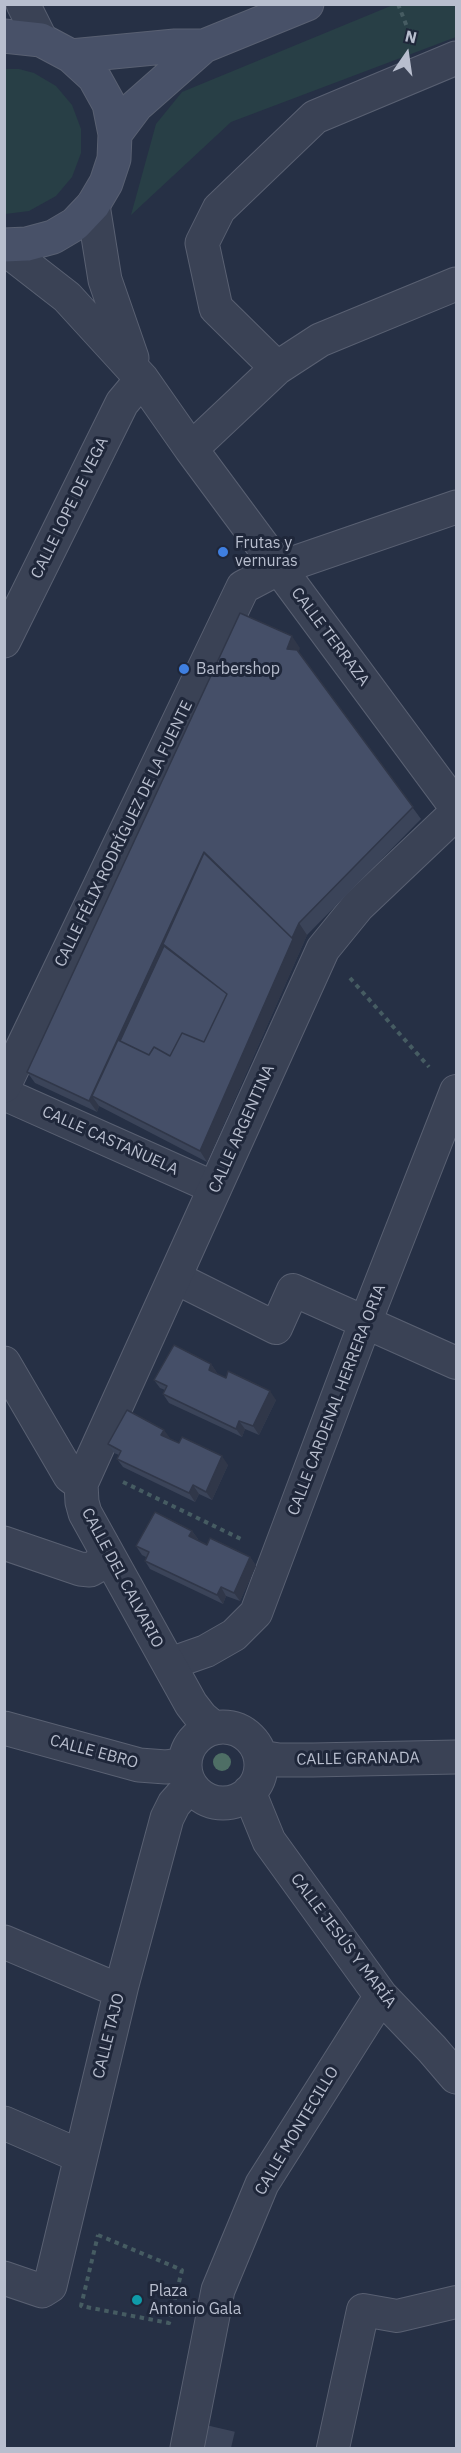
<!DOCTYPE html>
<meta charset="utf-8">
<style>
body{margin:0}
#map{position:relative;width:461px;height:2453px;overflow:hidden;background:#263045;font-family:"IBM Plex Sans",sans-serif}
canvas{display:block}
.frame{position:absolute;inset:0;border:6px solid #b8bece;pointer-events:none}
.north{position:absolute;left:377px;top:24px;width:60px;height:60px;-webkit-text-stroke:4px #1f273a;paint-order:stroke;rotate:13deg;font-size:16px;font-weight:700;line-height:24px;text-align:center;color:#b8bece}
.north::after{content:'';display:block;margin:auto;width:21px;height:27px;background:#b8bece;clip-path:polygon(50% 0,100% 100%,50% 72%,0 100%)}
</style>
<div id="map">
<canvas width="461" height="2453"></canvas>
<div class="frame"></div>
<div class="north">N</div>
</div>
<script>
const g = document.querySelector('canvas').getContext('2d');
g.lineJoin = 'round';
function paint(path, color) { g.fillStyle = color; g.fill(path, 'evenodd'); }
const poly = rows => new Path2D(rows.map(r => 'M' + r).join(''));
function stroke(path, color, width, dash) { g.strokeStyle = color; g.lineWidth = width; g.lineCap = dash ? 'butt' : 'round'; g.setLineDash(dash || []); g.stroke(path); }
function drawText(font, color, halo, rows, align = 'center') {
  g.font = font + ' "IBM Plex Sans",sans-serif'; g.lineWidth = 6; g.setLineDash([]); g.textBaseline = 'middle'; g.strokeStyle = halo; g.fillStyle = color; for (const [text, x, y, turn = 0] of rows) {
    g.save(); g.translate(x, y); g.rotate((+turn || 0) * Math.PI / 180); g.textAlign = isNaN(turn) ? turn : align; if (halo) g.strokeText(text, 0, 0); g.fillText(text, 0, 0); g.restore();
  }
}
const green = poly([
 [393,5,456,5,456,37,231,122,131,215,156,124,182,92],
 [5,69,19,69,34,73,56,86,72,105,81,129,81,153,72,177,56,196,29,211,5,214]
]);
const pedestrianTunnel = poly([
 [200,2440,234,2448]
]);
const path = poly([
 [398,4,411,37],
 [350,978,429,1067],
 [123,1482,243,1540],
 [98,2235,182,2270,169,2323,81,2306,98,2235]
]);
const pedestrian = poly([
 [4,1094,215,1188],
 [176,1278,276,1328,293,1290,456,1363],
 [169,1664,206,1651,234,1635,256,1613,365,1323,456,1091],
 [333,2448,363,2310,397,2316,456,2302]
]);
const minor = poly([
 [93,205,105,280,132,358],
 [4,248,67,297,142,379,191,449,456,807],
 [277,368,216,308,202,243,219,209,315,117,456,58],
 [191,449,277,368,320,340,456,284],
 [4,641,122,403,142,379],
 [4,1086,243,587,279,568,456,507],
 [4,1363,70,1476,81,1484],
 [4,1543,80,1569,90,1570,97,1566,107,1553],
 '185 1765a38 38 0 1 1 76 0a38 38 0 1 1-76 0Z',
 [4,1728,139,1765,166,1767,185,1764],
 [214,1728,201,1717,191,1704,85,1513,82,1502,81,1484,323,949,358,906,456,813],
 [260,1757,279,1760,313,1760,456,1757],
 [249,1792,269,1841,381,1996,432,2049,456,2077],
 [4,1942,106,1985,122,1985],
 [4,2123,73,2153,80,2159],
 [4,2278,42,2291,50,2286,122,1985,167,1818,174,1804,182,1795,192,1787],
 [187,2448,218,2290,262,2184,381,1996]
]);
const tertiary = poly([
 [23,4,41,40]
]);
const secondary = poly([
 [4,36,41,40,71,56,94,77,109,104,115,134,114,159,106,183,93,205,75,224,53,237,27,244,4,245],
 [71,56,175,46,204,46],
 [115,134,136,106,204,46,307,4]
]);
const trees = [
 [222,1762]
];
const wall = poly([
 [300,648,298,652,421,819,307,935,207,1162,99,1106,97,1112,35,1083,27,1072],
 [211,1364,217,1373,217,1374,276,1400,259,1435,245,1429,242,1437,169,1403,163,1394,165,1390,160,1388,154,1380],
 [170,1438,170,1439,228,1465,212,1500,199,1494,195,1502,123,1467,117,1459,119,1455,114,1453,108,1444],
 [192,1531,198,1539,197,1540,207,1545,250,1557,256,1566,240,1601,226,1596,223,1604,150,1569,145,1561,146,1557,142,1555,136,1546]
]);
const shadedWall = poly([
 [292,636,300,648,295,660,287,649],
 [204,852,212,864,163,944,170,954,92,1096,99,1106,97,1112,89,1101],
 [299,923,307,935,207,1162,200,1151],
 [211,1364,217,1373,215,1379,209,1370],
 [270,1391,276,1400,259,1435,253,1426],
 [239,1421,245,1429,242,1437,236,1429],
 [164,1430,170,1438,167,1444,161,1435],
 [222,1456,228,1465,212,1500,206,1492],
 [193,1485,199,1494,195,1502,189,1493],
 [192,1531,198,1539,195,1545,189,1536],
 [250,1557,256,1566,240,1601,234,1593],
 [221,1587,226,1596,223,1604,217,1595]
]);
const building = poly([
 [240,613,292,636,287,649,297,650,413,807,299,923,292,938,204,852,89,1101,27,1072,240,613],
 [204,853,293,939,200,1151,92,1096,118,1040,149,1055,154,1047,170,1056,182,1033,204,1042,227,994,163,944,204,853],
 [164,946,227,994,204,1042,182,1033,170,1056,154,1047,149,1055,120,1041,164,946],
 [174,1345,211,1364,209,1370,226,1378,228,1371,270,1391,253,1426,239,1421,236,1429,163,1394,167,1386,154,1380,174,1345],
 [127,1410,164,1430,161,1435,179,1443,182,1437,222,1456,206,1492,193,1485,189,1493,117,1459,121,1451,108,1444,127,1410],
 [155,1512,192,1531,189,1536,207,1545,210,1538,250,1557,234,1593,221,1587,217,1595,145,1561,149,1552,136,1546,155,1512]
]);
const markers = [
 [223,552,6,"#3f7fe0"],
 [184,669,6,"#3f7fe0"],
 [137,2300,6,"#0f9aa8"]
];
const streetNames = [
 ["CALLE LOPE DE VEGA",70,508,-64],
 ["CALLE TERRAZA",330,637,53],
 ["CALLE FÉLIX RODRÍGUEZ DE LA FUENTE",124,834,-64],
 ["CALLE ARGENTINA",242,1129,-66],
 ["CALLE CASTAÑUELA",110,1141,24],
 ["CALLE CARDENAL HERRERA ORIA",337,1400,-69],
 ["CALLE DEL CALVARIO",122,1578,62],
 ["CALLE EBRO",94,1752,15],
 ["CALLE GRANADA",358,1759,-1],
 ["CALLE JESÚS Y MARÍA",343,1941,53],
 ["CALLE TAJO",109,2036,-76],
 ["CALLE MONTECILLO",297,2131,-59]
];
const poiNames = [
 ["Frutas y",235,543],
 ["vernuras",235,561],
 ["Barbershop",196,669],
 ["Plaza",149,2291],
 ["Antonio Gala",149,2309]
];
paint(green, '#283f46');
stroke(pedestrianTunnel, '#3c455a', 32, [32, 16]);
stroke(pedestrian, '#596072', 34);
stroke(minor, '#596072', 35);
stroke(tertiary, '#596072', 35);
stroke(secondary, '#596072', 35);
stroke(path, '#465c62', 4, [4.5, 4.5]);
stroke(pedestrian, '#3a4255', 32);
stroke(minor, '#3a4255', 33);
stroke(tertiary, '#3a4255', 33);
stroke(secondary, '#485168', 33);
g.fillStyle = '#4e6e65';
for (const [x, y] of trees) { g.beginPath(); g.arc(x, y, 9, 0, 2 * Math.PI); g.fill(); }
paint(wall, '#3b4459');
paint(shadedWall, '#303749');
paint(building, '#454f68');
stroke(building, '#303749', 1.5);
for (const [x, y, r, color] of markers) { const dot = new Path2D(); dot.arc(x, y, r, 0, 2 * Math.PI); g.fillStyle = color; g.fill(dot); stroke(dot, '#1f273a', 2); }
drawText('16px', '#b8bece', '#1f273a', streetNames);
drawText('16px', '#b8bece', '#1f273a', poiNames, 'left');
</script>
